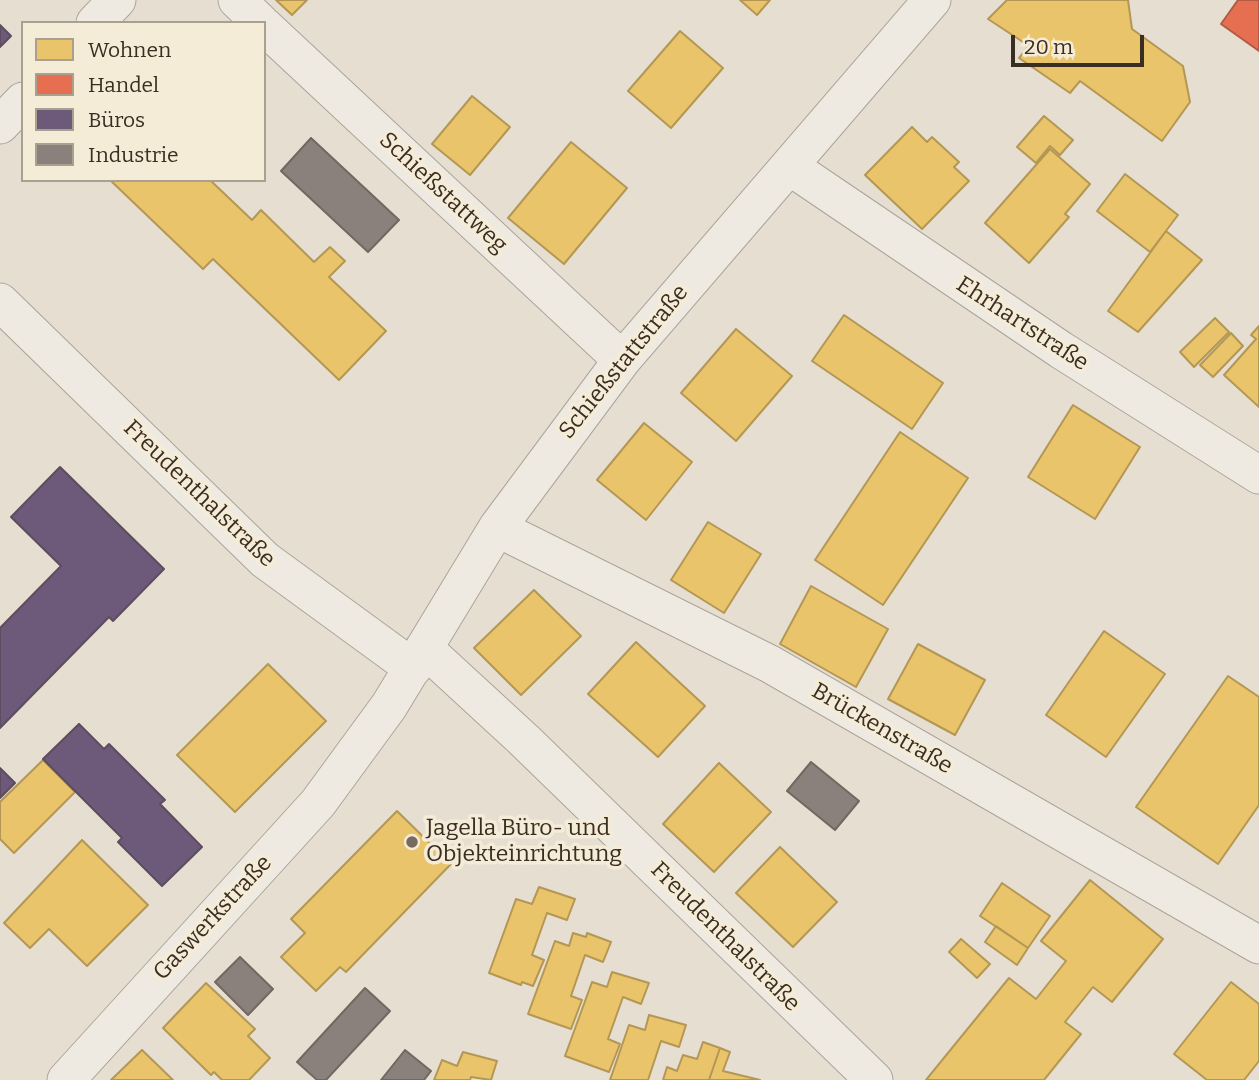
<!DOCTYPE html>
<meta charset="utf-8">
<style>
body{margin:0}
#map{position:relative;width:1259px;height:1080px;overflow:hidden;background:#e6dfd1;font-family:Bitter,serif}
canvas{display:block}
.legend{position:absolute;left:21px;top:21px;width:245px;height:161px;box-sizing:border-box;background:#f5ecd8;border:2px solid #aaa08f;margin:0;padding:9px 12px;list-style:none;font-size:21px;color:#3a2d21}
.legend li{display:flex;align-items:center;gap:14px;height:35px}
.legend b{width:35px;border:2px solid #aaa08f}
.scale{position:absolute;left:1011px;top:35px;width:133px;height:32px;box-sizing:border-box;border:4px solid #3a2d21;border-top:0;padding-left:9px;font-size:21px;line-height:24px;white-space:nowrap;color:#3a2d21;-webkit-text-stroke:5px #f5ecd8;paint-order:stroke}
</style>
<div id="map">
<canvas width="1259" height="1080"></canvas>
<ul class="legend">
<li><b style="height:19px;background:#e9c46a"></b>Wohnen</li>
<li><b style="height:19px;background:#e76f51"></b>Handel</li>
<li><b style="height:19px;background:#6d597a"></b>Büros</li>
<li><b style="height:19px;background:#8a817c"></b>Industrie</li>
</ul>
<div class="scale">20 m</div>
</div>
<script>
const g = document.querySelector('canvas').getContext('2d');
g.lineJoin = 'round';
function paint(path, color) { g.fillStyle = color; g.fill(path, 'evenodd'); }
const poly = rows => new Path2D(rows.map(r => 'M' + r).join(''));
function stroke(path, color, width, dash) { g.strokeStyle = color; g.lineWidth = width; g.lineCap = dash ? 'butt' : 'round'; g.setLineDash(dash || []); g.stroke(path); }
function drawText(font, color, halo, rows, align = 'center') {
  g.font = font + ' Bitter,serif'; g.lineWidth = 7; g.setLineDash([]); g.textBaseline = 'middle'; g.strokeStyle = halo; g.fillStyle = color; for (const [text, x, y, turn = 0] of rows) {
    g.save(); g.translate(x, y); g.rotate((+turn || 0) * Math.PI / 180); g.textAlign = isNaN(turn) ? turn : align; if (halo) g.strokeText(text, 0, 0); g.fillText(text, 0, 0); g.restore();
  }
}
const homes = poly([
 [276,0,307,0,292,15,276,0],
 [740,0,770,0,757,15,740,0],
 [1007,0,1128,0,1132,29,1183,66,1190,102,1162,141,1080,81,1070,93,1019,58,1029,46,988,19,1007,0],
 [680,31,723,68,671,128,628,91,680,31],
 [472,96,510,127,470,175,432,144,472,96],
 [1044,116,1073,140,1060,155,1050,146,1036,163,1017,147,1044,116],
 [912,127,927,142,932,137,959,162,954,167,969,181,922,229,865,175,912,127],
 [571,142,627,188,564,264,508,218,571,142],
 [1050,149,1090,184,1065,214,1069,217,1029,263,985,223,1050,149],
 [1125,174,1178,215,1150,252,1097,211,1125,174],
 [110,180,210,180,252,220,261,210,314,262,330,247,345,261,329,277,386,331,339,380,213,259,203,269,110,180],
 [1166,231,1202,260,1138,332,1108,311,1166,231],
 [844,315,943,383,912,429,812,361,844,315],
 [1215,318,1229,332,1194,367,1180,352,1215,318],
 [1259,326,1259,407,1224,375,1256,339,1251,335,1259,326],
 [736,329,792,376,736,441,681,393,736,329],
 [1231,333,1243,346,1213,377,1200,365,1231,333],
 [1073,405,1140,447,1095,519,1028,477,1073,405],
 [644,423,692,462,646,520,597,480,644,423],
 [900,432,968,478,883,605,815,560,900,432],
 [708,522,761,554,724,613,671,580,708,522],
 [811,586,888,629,856,687,780,644,811,586],
 [534,590,581,636,521,695,474,648,534,590],
 [1104,631,1165,674,1106,757,1046,715,1104,631],
 [636,642,705,706,658,757,588,694,636,642],
 [918,644,985,680,955,735,888,699,918,644],
 [268,664,326,721,235,812,177,755,268,664],
 [1228,676,1259,697,1259,805,1218,864,1136,807,1228,676],
 [43,760,75,792,14,853,0,839,0,802,43,760],
 [719,763,771,812,714,872,663,824,719,763],
 [397,811,451,864,346,972,340,967,316,991,281,957,305,933,291,919,397,811],
 [82,840,148,905,87,966,49,929,30,948,4,923,82,840],
 [780,847,837,902,793,947,736,893,780,847],
 [1090,880,1163,939,1112,1002,1093,987,1065,1022,1081,1034,1044,1080,926,1080,1009,978,1036,999,1066,961,1041,941,1090,880],
 [1002,883,1050,916,1028,948,980,916,1002,883],
 [539,887,575,899,567,920,547,913,532,955,544,960,533,986,522,982,521,985,489,973,516,899,532,904,539,887],
 [996,926,1028,948,1017,965,985,942,996,926],
 [573,933,586,937,587,933,611,942,603,962,585,955,571,996,582,1000,571,1029,528,1014,555,941,569,946,573,933],
 [961,939,990,964,977,978,949,952,961,939],
 [612,972,649,983,641,1004,623,997,608,1039,620,1044,609,1072,565,1056,592,982,607,987,612,972],
 [1231,982,1259,1004,1259,1061,1244,1080,1207,1080,1174,1054,1231,982],
 [206,983,255,1029,248,1036,270,1058,249,1080,222,1080,214,1072,211,1075,163,1028,206,983],
 [649,1015,686,1025,679,1047,661,1041,648,1080,610,1080,629,1025,645,1030,649,1015],
 [703,1042,720,1048,709,1080,663,1080,667,1067,677,1071,683,1055,697,1059,703,1042],
 [720,1048,730,1052,723,1071,760,1080,709,1080,720,1048],
 [142,1050,173,1080,111,1080,142,1050],
 [463,1052,497,1061,491,1080,471,1077,470,1080,434,1080,442,1060,457,1066,463,1052]
]);
const shops = poly([
 [1238,0,1259,0,1259,51,1221,24,1238,0]
]);
const offices = poly([
 [0,25,11,36,0,47,0,25],
 [60,467,164,569,113,621,109,617,0,728,0,628,61,566,11,517,60,467],
 [79,724,104,749,109,744,165,800,160,804,202,847,162,886,118,842,122,838,43,759,79,724],
 [0,768,15,783,0,798,0,768]
]);
const industry = poly([
 [311,138,399,220,368,252,281,171,311,138],
 [811,762,859,801,835,830,787,791,811,762],
 [240,957,273,989,248,1015,215,982,240,957],
 [365,988,390,1011,326,1080,317,1080,297,1062,365,988],
 [405,1050,431,1071,424,1080,381,1080,405,1050]
]);
const minor = poly([
 [237,0,261,23],
 [95,23,117,0],
 [264,26,622,360],
 [0,125,23,101],
 [789,166,1061,350,1259,475],
 [0,302,265,560,413,668],
 [497,528,770,664,1259,945],
 [424,648,524,740,874,1080],
 [66,1080,318,803,389,706,497,528,622,360,932,0]
]);
const markers = [
 [412,842,7,"#766b5f"]
];
const streetNames = [
 ["Schießstattweg",443,193,43],
 ["Ehrhartstraße",1022,324,33],
 ["Schießstattstraße",624,362,-51],
 ["Freudenthalstraße",199,494,44],
 ["Brückenstraße",882,729,30],
 ["Gaswerkstraße",213,918,-47],
 ["Freudenthalstraße",725,937,45]
];
const poiNames = [
 ["Jagella Büro- und",426,829],
 ["Objekteinrichtung",426,855]
];
paint(homes, '#e9c46a');
stroke(homes, '#b49754', 2);
paint(shops, '#e76f51');
stroke(shops, '#b35b43', 2);
paint(offices, '#6d597a');
stroke(offices, '#5e4c5f', 2);
paint(industry, '#8a817c');
stroke(industry, '#726861', 2);
stroke(minor, '#aba499', 39);
stroke(minor, '#eeeae2', 37);
for (const [x, y, r, color] of markers) { const dot = new Path2D(); dot.arc(x, y, r, 0, 2 * Math.PI); g.fillStyle = color; g.fill(dot); stroke(dot, '#f5ecd8', 2.5); }
drawText('23px', '#3a2d21', '#f5ecd8', streetNames);
drawText('23px', '#3a2d21', '#f5ecd8', poiNames, 'left');
</script>
